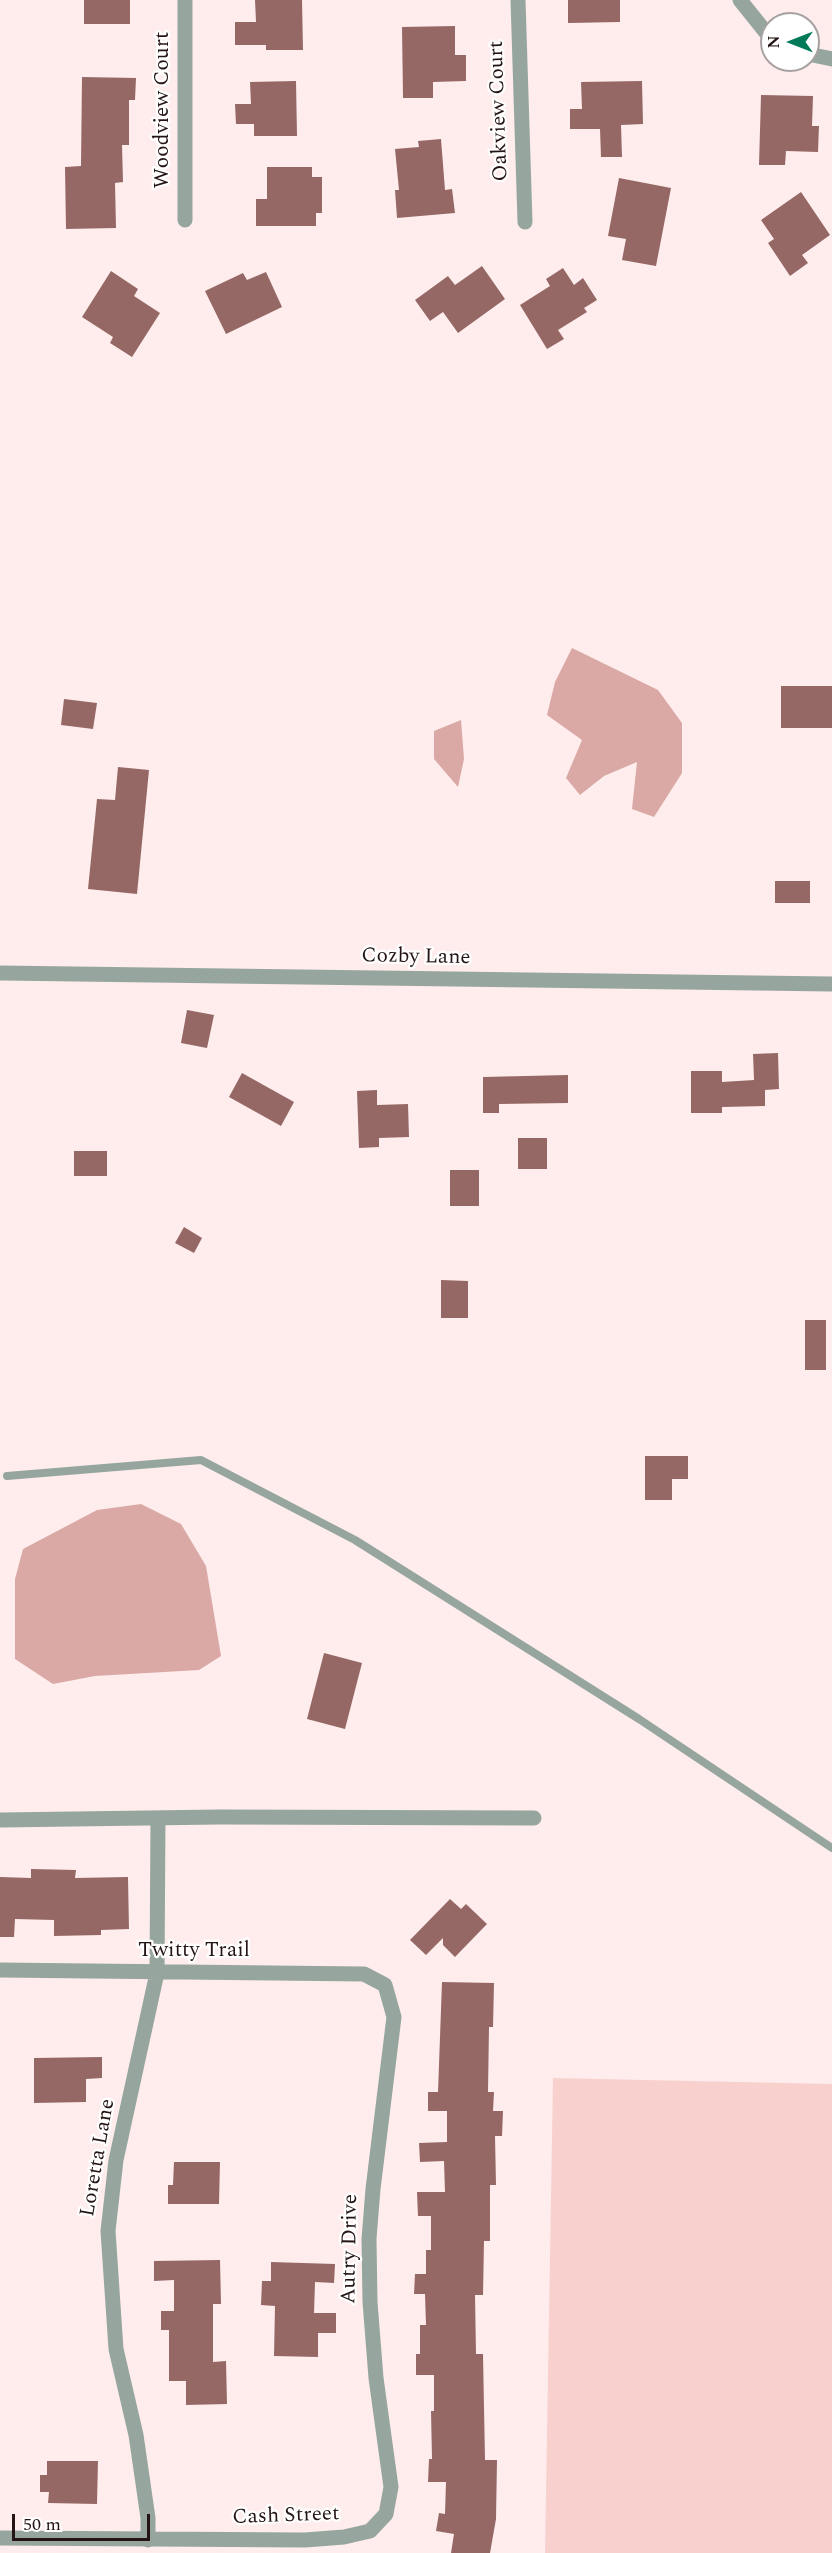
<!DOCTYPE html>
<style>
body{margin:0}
#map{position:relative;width:832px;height:2553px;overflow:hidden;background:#feedec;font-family:Spectral,serif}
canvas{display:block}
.north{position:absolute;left:760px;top:12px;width:60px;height:60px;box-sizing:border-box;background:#fff;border:2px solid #a7a1a1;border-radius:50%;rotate:270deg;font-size:16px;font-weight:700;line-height:24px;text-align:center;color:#241514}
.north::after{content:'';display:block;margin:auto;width:21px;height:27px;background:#007a58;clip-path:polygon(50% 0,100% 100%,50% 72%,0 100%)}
.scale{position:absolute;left:12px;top:2514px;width:138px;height:27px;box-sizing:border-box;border:3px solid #241514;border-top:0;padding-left:8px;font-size:18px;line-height:21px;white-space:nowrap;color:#241514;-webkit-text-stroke:4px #fff;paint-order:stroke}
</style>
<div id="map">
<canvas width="832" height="2553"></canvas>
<div class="north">N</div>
<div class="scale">50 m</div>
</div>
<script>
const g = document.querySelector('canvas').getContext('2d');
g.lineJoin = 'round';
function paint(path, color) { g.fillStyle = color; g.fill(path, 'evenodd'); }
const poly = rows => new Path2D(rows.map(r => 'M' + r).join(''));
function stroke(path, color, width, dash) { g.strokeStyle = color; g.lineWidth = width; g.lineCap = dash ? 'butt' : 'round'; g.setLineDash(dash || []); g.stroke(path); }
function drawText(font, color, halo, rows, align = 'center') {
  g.font = font + ' Spectral,serif'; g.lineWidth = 4.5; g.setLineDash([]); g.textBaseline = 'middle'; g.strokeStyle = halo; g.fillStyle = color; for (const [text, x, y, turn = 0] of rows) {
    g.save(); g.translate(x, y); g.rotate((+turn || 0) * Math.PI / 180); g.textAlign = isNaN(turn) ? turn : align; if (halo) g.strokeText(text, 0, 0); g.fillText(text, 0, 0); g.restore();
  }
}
const green = poly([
 [553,2078,832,2084,832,2553,545,2553]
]);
const water = poly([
 [572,648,658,690,682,723,682,773,654,817,632,809,637,762,604,776,580,795,566,778,582,740,547,715,555,682],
 [461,720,464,759,458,787,434,759,434,731],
 [141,1504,181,1524,206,1566,221,1656,199,1670,95,1676,53,1684,15,1659,15,1579,23,1549,97,1510]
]);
const building = poly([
 [84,0,130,0,130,24,84,24],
 [255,0,302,0,303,50,266,50,266,45,235,45,235,22,256,22],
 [568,0,620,0,620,22,568,23],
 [455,26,455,55,466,55,466,81,433,82,433,98,403,98,402,27],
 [82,77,136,78,135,100,129,100,129,145,122,145,123,182,115,183,116,228,66,229,65,167,81,166],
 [296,81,297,136,254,136,254,124,236,124,235,104,251,104,250,82],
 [642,81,643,124,621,125,622,157,601,157,600,129,570,129,570,109,582,109,581,82],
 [761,95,813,96,812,126,819,126,818,152,786,151,785,165,759,165],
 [441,139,445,190,452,189,455,213,397,218,395,190,399,190,395,149,419,147,418,141],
 [267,167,312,167,312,177,322,177,322,213,316,213,316,226,256,226,256,199,267,199],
 [619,178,671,188,656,266,622,260,626,239,608,236],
 [801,192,830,235,802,255,808,263,790,276,768,243,774,239,761,220],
 [482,266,505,299,458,333,443,312,430,321,415,300,448,276,455,285],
 [563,268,574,285,583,278,597,300,584,308,587,312,558,330,564,339,547,349,520,305,550,286,546,279],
 [111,271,138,289,134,296,160,313,132,357,110,343,113,337,82,317],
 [266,272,282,307,226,334,205,291,243,273,247,280],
 [781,686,832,686,832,728,781,728],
 [64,699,97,703,93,729,61,725],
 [118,767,149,770,137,894,88,889,97,799,115,800],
 [775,881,810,881,810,903,775,903],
 [187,1010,214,1015,207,1048,181,1043],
 [778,1053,779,1089,765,1090,765,1106,722,1107,722,1113,691,1113,691,1071,722,1071,722,1082,754,1080,753,1054],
 [242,1073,294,1102,281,1126,229,1097],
 [568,1075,568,1103,499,1104,499,1113,483,1113,483,1077],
 [377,1090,377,1105,408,1104,409,1137,379,1138,379,1147,359,1148,357,1091],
 [518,1138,547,1138,547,1169,518,1169],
 [74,1151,107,1151,107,1176,74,1176],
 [450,1170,479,1170,479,1206,450,1206],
 [184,1227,202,1238,194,1253,175,1243],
 [441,1280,468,1281,468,1318,441,1318],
 [805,1320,826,1320,826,1370,805,1370],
 [645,1456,688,1456,688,1479,672,1479,672,1500,645,1500],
 [324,1653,362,1663,345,1729,307,1719],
 [31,1869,76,1870,75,1878,128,1877,129,1929,101,1930,101,1935,54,1936,54,1920,15,1919,14,1937,0,1937,0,1877,31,1878],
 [450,1899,461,1909,466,1904,487,1924,455,1957,443,1945,443,1938,426,1955,410,1940],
 [442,1982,494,1983,493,2027,489,2027,488,2092,494,2092,493,2111,503,2111,502,2136,495,2136,496,2185,490,2185,490,2241,484,2241,483,2295,475,2295,476,2354,483,2354,485,2460,497,2460,496,2519,490,2553,451,2553,454,2534,436,2531,439,2513,445,2514,446,2482,428,2482,429,2459,432,2459,431,2411,434,2411,434,2375,416,2375,416,2354,420,2354,420,2325,426,2325,425,2294,414,2294,415,2274,426,2274,426,2250,431,2250,431,2216,418,2216,417,2192,445,2192,444,2161,420,2162,419,2143,447,2142,447,2111,428,2111,428,2092,438,2092],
 [102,2057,102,2078,86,2079,86,2102,34,2103,34,2058],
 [174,2162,220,2162,219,2204,168,2204,168,2185,173,2185],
 [220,2260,221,2304,213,2304,213,2362,226,2361,227,2404,186,2405,186,2381,169,2381,169,2330,161,2330,161,2311,174,2311,174,2280,154,2281,154,2261],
 [271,2262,335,2264,334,2283,315,2282,314,2313,336,2313,336,2333,318,2333,318,2357,274,2356,275,2306,261,2305,262,2281,271,2281],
 [47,2461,98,2461,97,2504,48,2503,49,2492,40,2492,40,2475,47,2475]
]);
const service = poly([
 [7,1476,201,1460,355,1540,639,1719,832,1848]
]);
const minor = poly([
 [185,0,185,220],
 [518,0,525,222],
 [740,0,772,40],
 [808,54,832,59],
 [0,973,832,984],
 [0,1820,220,1817,534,1818],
 [0,1970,364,1974,385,1985,394,2017,373,2189,369,2239,370,2302,376,2378,391,2487,386,2514,370,2531,344,2537,305,2540,0,2538],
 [148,2540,148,2518,136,2435,116,2349,108,2231,116,2160,157,1973,158,1818]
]);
const streetNames = [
 ["Woodview Court",164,110,-90],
 ["Oakview Court",500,111,-92],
 ["Cozby Lane",416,958,1],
 ["Twitty Trail",194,1952],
 ["Loretta Lane",99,2158,-80],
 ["Autry Drive",351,2249,-89],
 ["Cash Street",286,2517,-2]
];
paint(green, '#f8d1cf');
paint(water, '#daa9a6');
paint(building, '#956866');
stroke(service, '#96a69e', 8);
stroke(minor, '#96a69e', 15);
drawText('21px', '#241514', '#fff', streetNames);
</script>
